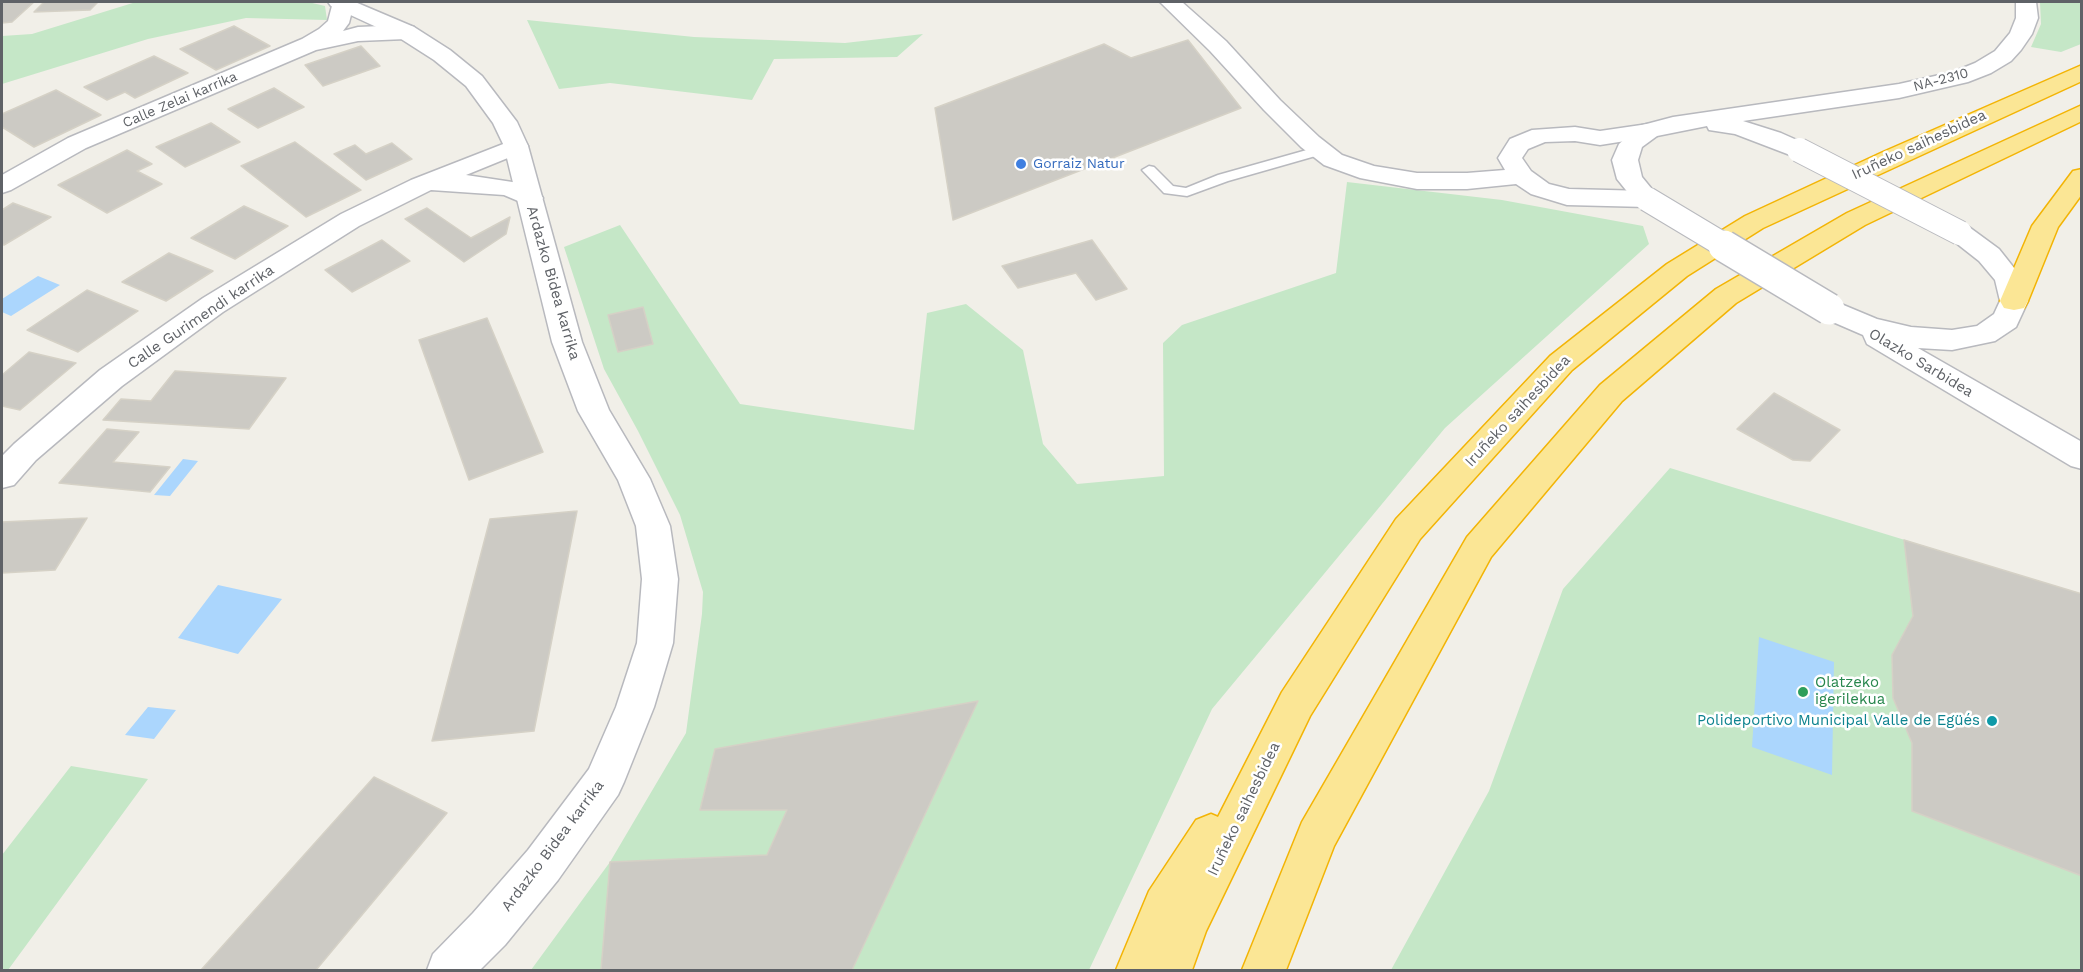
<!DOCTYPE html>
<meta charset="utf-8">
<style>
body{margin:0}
#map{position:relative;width:2083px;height:972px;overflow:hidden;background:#f1efe8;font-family:"Work Sans",sans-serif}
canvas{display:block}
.frame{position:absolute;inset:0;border:3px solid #5f6267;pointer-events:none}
</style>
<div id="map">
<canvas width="2083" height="972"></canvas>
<div class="frame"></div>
</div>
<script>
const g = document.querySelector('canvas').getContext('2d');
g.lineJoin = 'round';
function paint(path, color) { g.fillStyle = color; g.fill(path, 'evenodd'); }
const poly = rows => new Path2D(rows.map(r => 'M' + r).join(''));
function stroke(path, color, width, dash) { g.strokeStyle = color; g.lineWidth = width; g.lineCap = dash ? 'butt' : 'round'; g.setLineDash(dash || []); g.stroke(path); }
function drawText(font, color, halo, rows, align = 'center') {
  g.font = font + ' "Work Sans",sans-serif'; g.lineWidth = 5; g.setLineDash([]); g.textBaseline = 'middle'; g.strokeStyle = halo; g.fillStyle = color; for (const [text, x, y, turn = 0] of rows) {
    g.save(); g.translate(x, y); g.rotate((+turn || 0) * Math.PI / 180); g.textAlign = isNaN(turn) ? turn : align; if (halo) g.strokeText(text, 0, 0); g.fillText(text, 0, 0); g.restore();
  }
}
const green = poly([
 [136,2,308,2,325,6,327,20,246,18,148,39,2,84,2,36,32,34],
 [2040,2,2081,2,2081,44,2061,52,2031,47,2041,24],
 [527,20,694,37,845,43,923,34,897,57,774,59,752,100,610,83,559,89],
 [1347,182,1502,200,1643,226,1649,244,1445,428,1212,709,1089,970,531,970,610,862,686,733,702,614,703,592,680,515,638,431,604,369,564,247,620,225,740,404,914,430,927,313,966,304,1023,350,1043,444,1077,484,1164,476,1163,343,1182,325,1336,273],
 [1670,468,2081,594,2081,970,1391,970,1489,791,1563,589],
 [71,766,148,779,8,970,2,970,2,855]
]);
const water = poly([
 [38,276,60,285,11,316,2,312,2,299],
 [183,459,198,461,170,496,154,495],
 [218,585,282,599,238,654,178,638],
 [1759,637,1834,662,1832,775,1752,747],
 [148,707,176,710,154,739,125,735]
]);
const building = poly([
 [2,2,34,2,12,22,2,23,2,2],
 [44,2,98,2,90,10,34,12,44,2],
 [234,26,270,46,216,70,180,49,234,26],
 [1188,40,1241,108,953,220,935,108,1104,44,1131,58,1188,40],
 [361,46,380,66,323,86,305,65,361,46],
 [154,56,188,73,135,98,125,92,107,100,84,87,154,56],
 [274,88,304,107,258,128,228,109,274,88],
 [56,90,101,115,34,147,2,127,2,114,56,90],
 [211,123,240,142,185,167,156,147,211,123],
 [295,142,361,190,306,217,241,166,295,142],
 [392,143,412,159,366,180,334,154,355,145,366,154,392,143],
 [127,150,152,164,137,171,162,184,107,213,58,185,127,150],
 [13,203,51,217,4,245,2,244,2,210,13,203],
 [244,206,288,226,235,259,191,238,244,206],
 [427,208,471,238,510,217,506,234,464,262,405,219,427,208],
 [382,240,410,261,352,292,325,270,382,240],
 [1092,240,1127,289,1096,300,1076,273,1018,288,1002,266,1092,240],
 [169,253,213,271,166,301,122,282,169,253],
 [87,290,138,311,78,352,27,330,87,290],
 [643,307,653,344,618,352,608,315,643,307],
 [487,318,543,452,469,480,419,340,487,318],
 [29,352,76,363,20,410,2,406,2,375,29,352],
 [175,371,286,378,249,429,103,420,121,399,151,401,175,371],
 [1774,393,1840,430,1810,461,1793,460,1737,429,1774,393],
 [107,429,139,432,113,462,170,467,150,492,59,483,107,429],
 [577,511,534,731,432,741,490,519,577,511],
 [87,518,55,570,2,573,2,522,87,518],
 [1904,540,2082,594,2082,876,1912,811,1912,743,1893,698,1892,655,1913,616,1904,540],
 [978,701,852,970,601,970,610,862,767,855,787,810,700,810,715,749,978,701],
 [374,777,447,813,316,970,201,970,374,777]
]);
const service = poly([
 [1321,146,1328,150,1326,153,1228,181,1187,196,1164,193,1142,170,1149,166,1154,167,1173,186,1186,188,1218,175,1321,146]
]);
const minor = poly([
 [333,2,354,3,349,23,343,31,358,27,406,25,414,27,417,32,414,37,406,39,358,41,316,50,86,148,11,190,2,193,2,175,68,138,302,39,319,29,328,21,333,2],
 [1160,2,1182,2,1226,41,1280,100,1319,137,1342,155,1374,166,1417,173,1467,173,1505,170,1498,158,1510,139,1532,130,1575,127,1600,131,1648,124,1657,126,1660,131,1657,136,1600,145,1575,141,1545,142,1528,149,1522,158,1531,171,1549,184,1569,189,1647,191,1656,193,1660,199,1656,205,1647,207,1567,205,1531,194,1516,184,1467,189,1417,189,1360,178,1324,165,1301,147,1264,110,1210,51,1160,2],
 [516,139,525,141,528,146,525,151,466,175,519,183,539,192,543,198,539,204,530,206,504,195,431,190,359,226,223,312,122,386,36,460,14,485,2,488,2,456,14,444,100,370,203,298,341,214,411,180,516,139]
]);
const tertiary = poly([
 [328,2,355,2,414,27,450,50,482,76,517,122,528,146,582,342,609,410,650,479,670,526,678,579,673,643,654,707,624,782,618,795,558,880,505,945,480,970,427,970,433,954,473,913,528,850,589,769,616,707,637,643,642,579,636,526,618,480,578,411,552,342,504,146,493,123,466,86,434,60,398,37,331,6,328,2],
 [2016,2,2036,2,2038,18,2032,34,2021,50,2011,61,1991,73,1968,82,1899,98,1743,121,1781,133,1808,145,1811,150,1808,155,1799,157,1790,155,1735,134,1709,130,1707,126,1657,136,1642,147,1638,160,1642,177,1660,199,1656,205,1647,207,1638,205,1617,179,1612,160,1619,144,1639,126,1673,117,1899,84,1953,72,1975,63,1995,51,2010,33,2016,18,2016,2],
 [1960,225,1969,227,1999,249,2022,278,2028,301,2016,327,1995,341,1952,350,1918,348,2082,442,2082,469,2071,466,1867,344,1863,335,1819,316,1815,309,1819,302,1829,299,1877,319,1911,327,1952,330,1977,326,1994,314,2000,301,1995,280,1979,261,1951,239,1947,233,1951,227,1960,225]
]);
const motorway = poly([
 [2082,65,2082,81,1763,228,1687,276,1572,370,1420,539,1310,716,1206,931,1192,970,1116,970,1149,891,1196,820,1211,814,1218,817,1282,692,1396,519,1550,356,1667,264,1745,216,1883,152,2082,65],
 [2082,105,2082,121,1865,225,1736,303,1622,401,1491,557,1334,846,1286,970,1242,970,1302,822,1467,537,1600,385,1716,289,1847,213,2082,105],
 [2082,169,2082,194,2058,227,2028,301,2024,308,2014,310,2004,308,2000,301,2032,226,2073,171,2082,169]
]);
const tertiaryBridgeFar1 = poly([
 [1799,150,1960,233],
 [1647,199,1727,247]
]);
const tertiaryBridge = poly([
 [1724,246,1829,309]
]);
const markers = [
 [1021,164,6,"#3f7fe0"],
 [1803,692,6,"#2e9e5b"],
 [1992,721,6,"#0f9aa8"]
];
const farStreetnames = [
 ["NA-2310",1941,80,-15],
 ["Calle Zelai karrika",180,100,-23]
];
const farShopnames = [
 ["Gorraiz Natur",1033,164]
];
const streetNames = [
 ["Iruñeko saihesbidea",1919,145,-25],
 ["Ardazko Bidea karrika",553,283,74],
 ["Calle Gurimendi karrika",201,317,-34],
 ["Olazko Sarbidea",1921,363,31],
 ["Iruñeko saihesbidea",1518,411,-47],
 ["Iruñeko saihesbidea",1244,809,-64],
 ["Ardazko Bidea karrika",553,846,-53]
];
const leisureNames = [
 ["Olatzeko",1815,683],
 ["igerilekua",1815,700]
];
const cultureNames = [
 ["Polideportivo Municipal Valle de Egüés",1980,721]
];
paint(green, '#c5e7c7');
paint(water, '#abd6fd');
paint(building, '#cccac4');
stroke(building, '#d5d1c6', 1.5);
stroke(service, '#b8b9be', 3);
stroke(minor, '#b8b9be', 3);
stroke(tertiary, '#b8b9be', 3);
stroke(motorway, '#f3b405', 3);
paint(service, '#fff');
paint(minor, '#fff');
paint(tertiary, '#fff');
paint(motorway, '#fbe695');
stroke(tertiaryBridgeFar1, '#b8b9be', 26, []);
stroke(tertiaryBridge, '#b8b9be', 34, []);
stroke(tertiaryBridgeFar1, '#fff', 24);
stroke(tertiaryBridge, '#fff', 31);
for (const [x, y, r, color] of markers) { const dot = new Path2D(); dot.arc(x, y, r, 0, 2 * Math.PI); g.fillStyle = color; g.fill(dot); stroke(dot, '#fff', 2); }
drawText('14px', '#5f6267', '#fff', farStreetnames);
drawText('14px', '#366cbe', '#fff', farShopnames, 'left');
drawText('15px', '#5f6267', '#fff', streetNames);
drawText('15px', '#27864d', '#fff', leisureNames, 'left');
drawText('15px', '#0d838f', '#fff', cultureNames, 'right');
</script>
